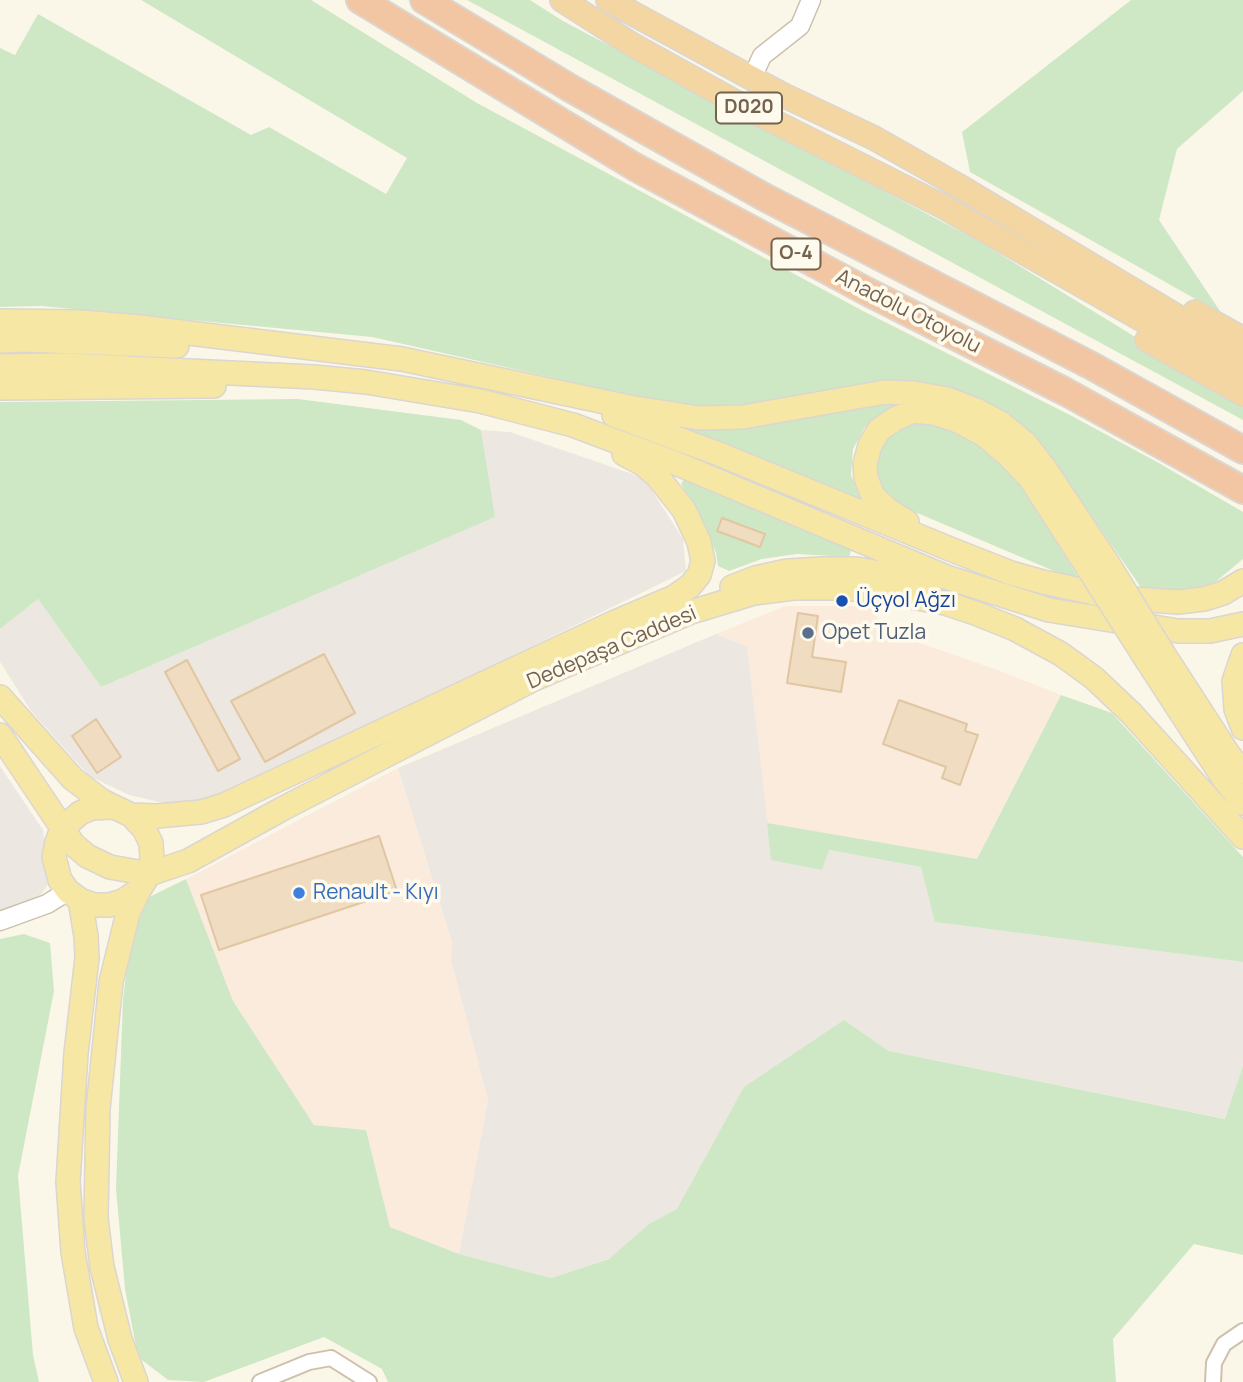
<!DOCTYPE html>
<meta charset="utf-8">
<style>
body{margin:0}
canvas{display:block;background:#fbf7e8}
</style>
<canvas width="1243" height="1382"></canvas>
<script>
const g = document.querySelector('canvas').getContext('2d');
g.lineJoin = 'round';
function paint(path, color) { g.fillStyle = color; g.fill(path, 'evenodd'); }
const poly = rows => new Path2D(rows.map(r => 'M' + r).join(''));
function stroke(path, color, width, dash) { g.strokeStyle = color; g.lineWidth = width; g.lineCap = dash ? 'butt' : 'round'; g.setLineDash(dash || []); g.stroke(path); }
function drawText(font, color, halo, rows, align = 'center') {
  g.font = font + ' Manrope,sans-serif'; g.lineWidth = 7; g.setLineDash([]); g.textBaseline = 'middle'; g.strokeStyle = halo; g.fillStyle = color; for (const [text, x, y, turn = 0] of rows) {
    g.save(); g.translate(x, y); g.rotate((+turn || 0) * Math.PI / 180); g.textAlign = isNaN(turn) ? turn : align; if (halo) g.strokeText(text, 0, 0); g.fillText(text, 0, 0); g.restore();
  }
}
const commercial = poly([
 [785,606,869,606,885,629,902,637,995,669,1061,695,977,859,804,832,767,823,747,648,716,634],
 [398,768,452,942,451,960,488,1100,459,1254,390,1227,366,1130,314,1125,233,1001,186,879]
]);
const industrial = poly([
 [481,430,510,432,644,478,683,539,686,571,376,723,210,799,168,804,129,795,89,776,31,711,0,662,0,629,38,599,101,687,494,517],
 [716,634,747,647,772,860,829,850,921,867,936,922,1243,962,1243,1066,1226,1119,889,1051,844,1020,659,1242,551,1278,459,1254,488,1100,451,960,452,942,398,768],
 [0,766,43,830,49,883,35,903,0,914]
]);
const green = poly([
 [141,0,311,0,477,103,863,311,1070,415,1157,462,1243,512,1243,559,1213,584,1179,593,1142,589,1054,461,1032,435,988,403,935,384,875,381,764,404,683,407,372,337,41,306,0,307,0,48,15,55,38,14,251,135,269,127,386,194,407,158],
 [467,0,530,0,563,21,982,243,1243,403,1243,420],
 [1131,0,1243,0,1243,91,1177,149,1159,220,1222,314,970,172,962,132],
 [298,399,461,420,481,430,495,517,101,687,38,599,0,629,0,402],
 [875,401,907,404,894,406,865,427,853,449,851,475,860,497,858,502,683,429,684,425,729,427,767,425],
 [917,424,937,425,963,436,988,451,1019,481,1078,577,1068,577,889,501,872,476,881,441,899,427],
 [684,479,852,547,849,557,797,554,762,559,729,571,718,566,716,553,703,521,681,484],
 [1061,695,1112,713,1243,857,1243,962,935,922,921,867,829,850,822,870,771,860,767,823,977,859],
 [186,879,233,1001,314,1125,366,1130,390,1227,459,1254,551,1278,609,1259,649,1224,677,1209,744,1087,844,1020,889,1051,1225,1119,1243,1066,1243,1255,1194,1244,1113,1339,1116,1382,388,1382,382,1369,324,1337,204,1382,168,1380,138,1357,125,1289,116,1189,123,999,130,941,149,897],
 [24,934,50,943,54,991,18,1176,33,1355,39,1382,0,1382,0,939]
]);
const building = poly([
 [722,518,765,534,760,547,717,531,722,518],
 [798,613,818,616,812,657,846,662,841,692,787,683,798,613],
 [324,654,355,713,265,762,231,701,324,654],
 [187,660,240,759,218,771,165,672,187,660],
 [899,700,967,724,965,731,978,735,960,785,942,778,946,767,883,744,899,700],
 [96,719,121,757,97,773,72,736,96,719],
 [379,836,397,891,219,950,201,895,379,836]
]);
const minor = poly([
 [260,1382,309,1362,331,1358,369,1382],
 [1213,1382,1214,1363,1224,1344,1243,1331]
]);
const tertiary = poly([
 [752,78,762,56,800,26,811,0],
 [0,921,47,904,68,891]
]);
const primary = poly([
 [0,321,81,322,140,327,402,359,629,407,699,418,743,417,885,392,914,393,947,399,976,410,1002,424,1026,444,1046,470,1107,562],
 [0,341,26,340,177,346],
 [0,366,66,365,314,377,366,382,480,401,573,425,618,442,673,462,949,578,1049,610,1178,631,1210,631,1243,624],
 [0,388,214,386],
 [614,415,719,454,950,549,1011,573,1043,582,1118,598,1178,602,1204,599,1223,593,1243,581],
 [907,522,888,510,873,496,866,478,865,464,870,445,879,430,895,419,913,411,934,413,956,420,983,434,1008,455,1030,478,1090,571],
 [732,587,755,578,787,571,821,569,857,569,932,582],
 [1163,653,1229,755,1243,772],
 [1243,655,1234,681,1236,709,1243,728],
 [1148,662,1224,779,1243,803],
 [0,697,73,779,102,801,131,815,144,829,151,843,152,859,149,874,139,890,123,901,109,905,94,905,80,900,68,891,60,880,54,857,57,842,62,829,80,813,92,808,113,807],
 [0,735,73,844,87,856,110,867,149,874,188,861,282,809,534,679,691,612,754,593,794,588,844,588,882,592,945,603,975,613,1015,629,1061,654,1094,678,1131,713,1243,837],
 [131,815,157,816,201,812,224,805,613,623,674,597,690,586,699,575,703,561,699,542,684,510,657,476,643,464,624,454],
 [80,900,86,936,87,958,76,1053,68,1182,73,1252,86,1328,106,1382],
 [136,1382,120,1339,102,1267,96,1218,98,1109,111,982,128,913,139,890]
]);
const trunk = poly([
 [562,0,631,44,741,105,942,206,1243,377],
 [608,0,781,94,874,138,957,185,1243,356],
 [1195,312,1243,339],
 [1147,340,1243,394]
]);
const motorway = poly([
 [360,0,635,167,868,292,1066,392,1243,490],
 [424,0,570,88,766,198,1092,366,1243,450]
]);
const primaryBridge = poly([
 [1107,562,1163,653],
 [1090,571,1148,662]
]);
const markers = [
 [842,601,7,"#1a4fb4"],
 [808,633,7,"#5c6f8a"],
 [299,893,7,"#3f7fe0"]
];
const shields = [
 [749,108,66],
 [796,254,49]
];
const shieldNames = [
 ["D020",749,108],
 ["O-4",796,254]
];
const streetNames = [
 ["Anadolu Otoyolu",908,312,27],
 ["Dedepaşa Caddesi",612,648,-23]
];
const transitNames = [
 ["Üçyol Ağzı",856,601]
];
const serviceNames = [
 ["Opet Tuzla",822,633]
];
const shopNames = [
 ["Renault - Kıyı",313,893]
];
paint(commercial, '#fbebdc');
paint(industrial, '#ece8e1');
paint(green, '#cee8c6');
paint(building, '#efdcc1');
stroke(building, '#e1c6a2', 2);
stroke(minor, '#cdc1ae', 18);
stroke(tertiary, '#cdc1ae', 21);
stroke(primary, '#dbd6d1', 26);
stroke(trunk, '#dbd6d1', 26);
stroke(motorway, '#dbd6d1', 30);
stroke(minor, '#fff', 14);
stroke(tertiary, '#fff', 18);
stroke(primary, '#f6e7a4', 23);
stroke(trunk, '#f4d6a3', 23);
stroke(motorway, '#f2c6a2', 26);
stroke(primaryBridge, '#dbd6d1', 26, []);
stroke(primaryBridge, '#f6e7a4', 23);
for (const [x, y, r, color] of markers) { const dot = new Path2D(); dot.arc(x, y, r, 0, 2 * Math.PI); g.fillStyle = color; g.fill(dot); stroke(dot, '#fefbee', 2.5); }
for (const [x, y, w] of shields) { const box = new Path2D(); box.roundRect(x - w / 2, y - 15.5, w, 31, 5); g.fillStyle = '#fefbee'; g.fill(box); stroke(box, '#74624d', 2); }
drawText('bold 19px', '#74624d', null, shieldNames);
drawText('21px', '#74624d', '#fefbee', streetNames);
drawText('21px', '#164399', '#fefbee', transitNames, 'left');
drawText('21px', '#4e5e75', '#fefbee', serviceNames, 'left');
drawText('21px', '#366cbe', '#fefbee', shopNames, 'left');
</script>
